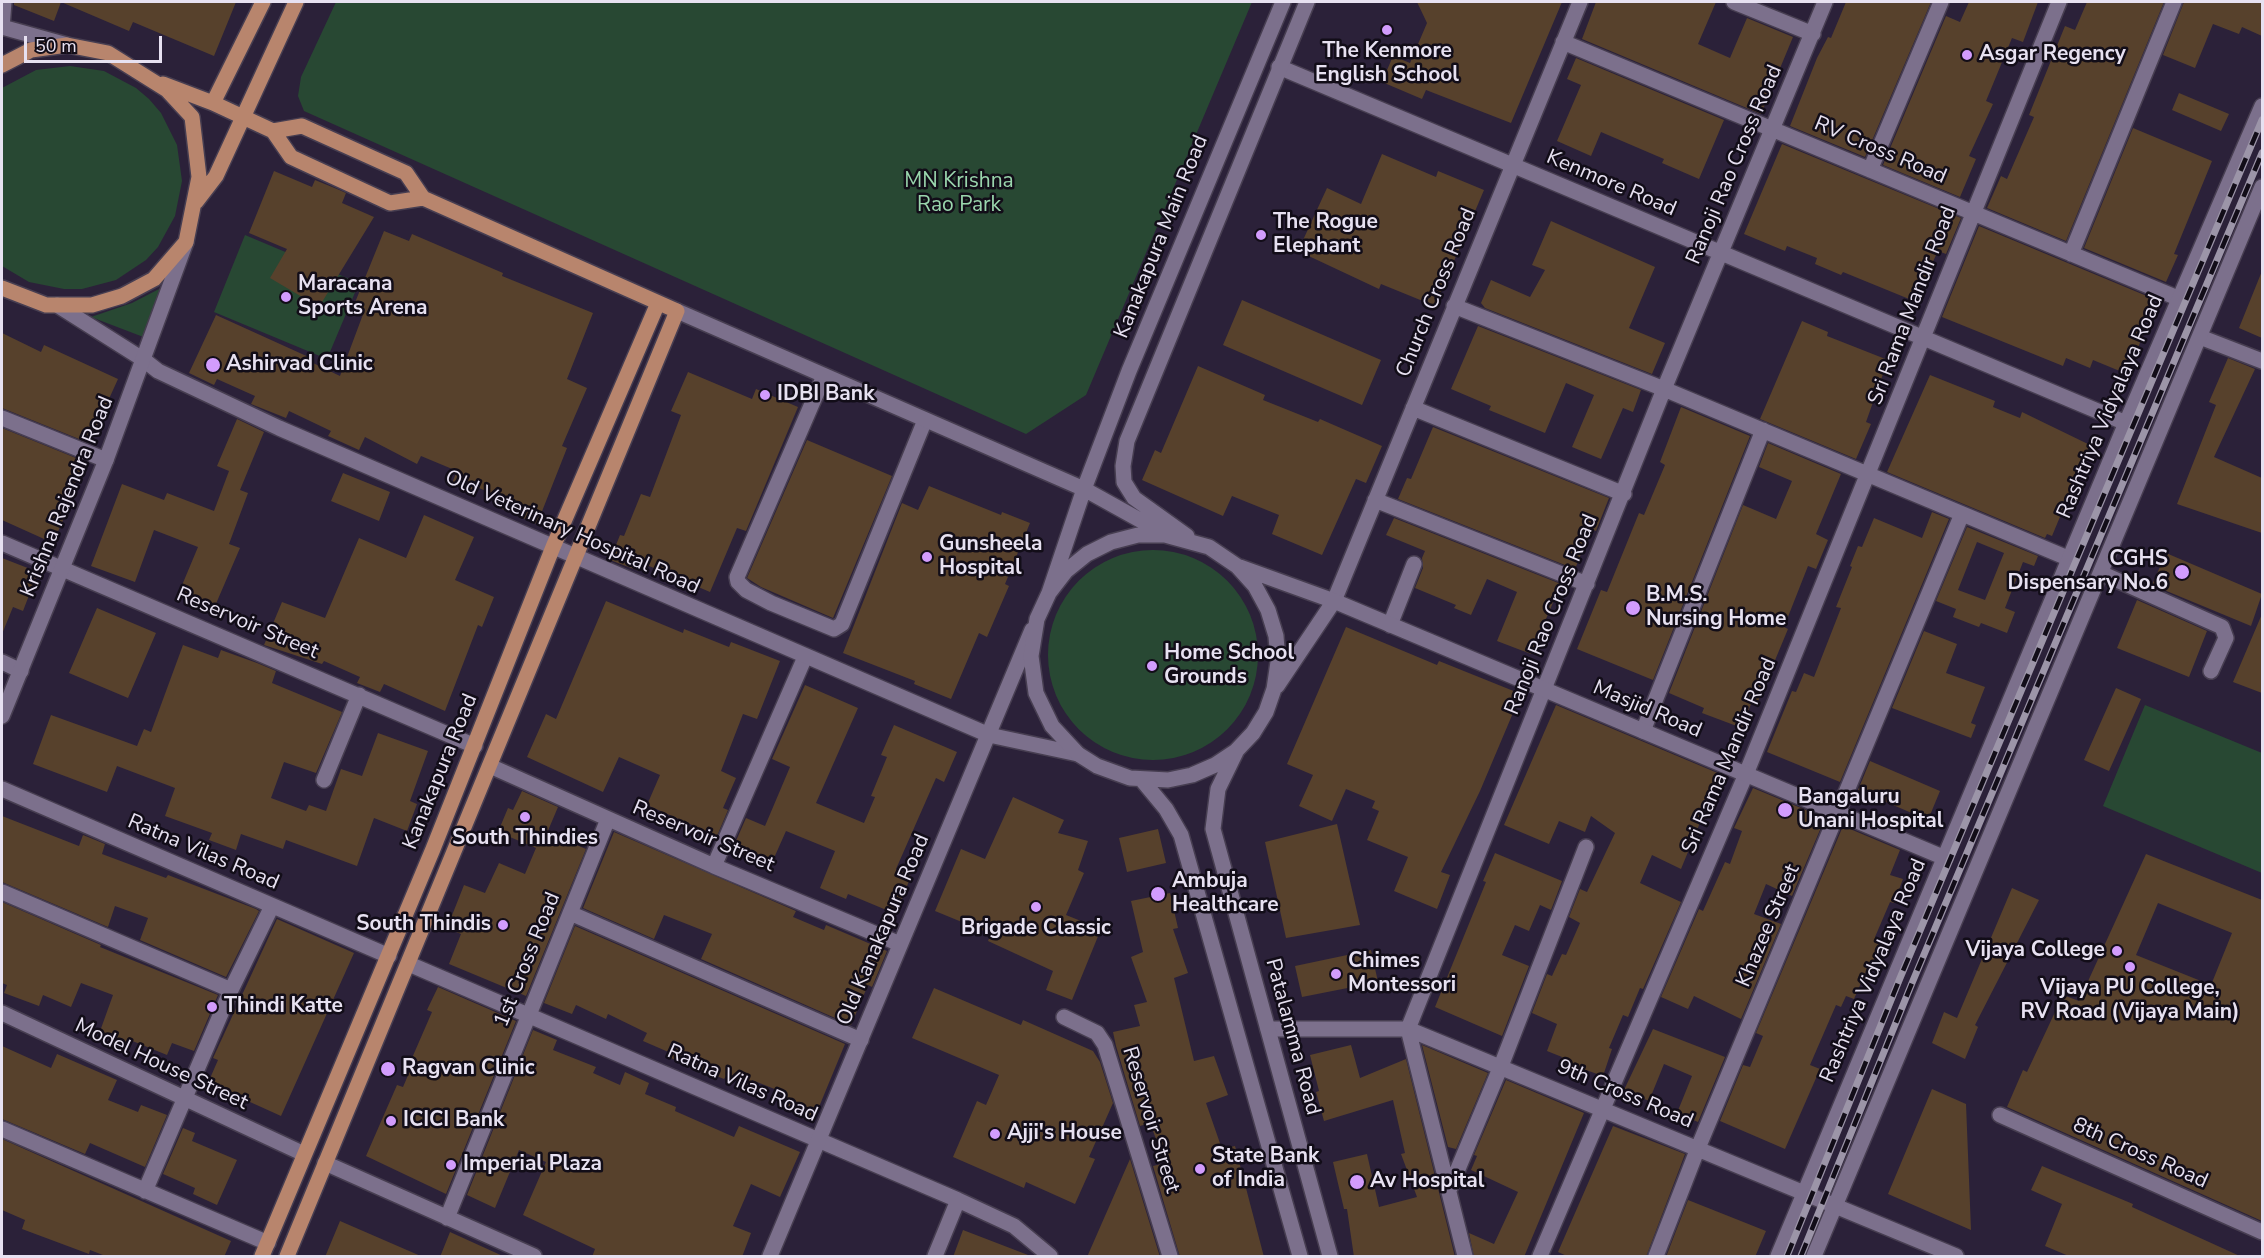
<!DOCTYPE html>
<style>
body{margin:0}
#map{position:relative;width:2264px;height:1258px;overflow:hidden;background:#2b2139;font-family:"Nunito Sans",sans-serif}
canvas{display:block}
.frame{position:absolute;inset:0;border:3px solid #e7e1f1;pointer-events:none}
.scale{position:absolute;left:24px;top:36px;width:138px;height:27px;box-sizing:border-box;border:3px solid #e7e1f1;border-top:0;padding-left:8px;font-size:18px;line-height:21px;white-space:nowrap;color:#e7e1f1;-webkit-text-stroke:4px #120d18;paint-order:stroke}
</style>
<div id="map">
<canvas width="2264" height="1258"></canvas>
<div class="frame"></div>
<div class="scale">50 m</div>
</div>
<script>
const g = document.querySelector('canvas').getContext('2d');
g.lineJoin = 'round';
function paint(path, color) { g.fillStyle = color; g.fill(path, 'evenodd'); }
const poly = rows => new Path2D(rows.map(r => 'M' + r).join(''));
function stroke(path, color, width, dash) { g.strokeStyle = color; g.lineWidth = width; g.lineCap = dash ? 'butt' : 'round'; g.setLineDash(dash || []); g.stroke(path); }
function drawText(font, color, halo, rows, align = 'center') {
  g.font = font + ' "Nunito Sans",sans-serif'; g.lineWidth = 5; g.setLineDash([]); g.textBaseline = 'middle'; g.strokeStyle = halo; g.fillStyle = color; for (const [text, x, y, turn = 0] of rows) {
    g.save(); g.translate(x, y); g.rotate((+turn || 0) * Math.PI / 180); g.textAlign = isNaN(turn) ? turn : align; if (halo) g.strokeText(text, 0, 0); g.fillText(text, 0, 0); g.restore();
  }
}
const green = poly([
 [336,2,1252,2,1086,395,1026,434,304,111,298,96,301,77],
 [70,66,104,71,136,88,149,99,161,113,177,145,182,181,175,216,158,247,146,260,116,280,82,289,64,289,29,282,2,266,2,88,36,70],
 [245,235,359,283,327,359,214,312],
 [161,288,146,338,91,317,132,303],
 '1048 655a105 105 0 1 1 210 0a105 105 0 1 1-210 0Z',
 [2145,705,2262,753,2262,873,2103,806]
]);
const building = poly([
 [14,2,236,2,214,56,133,22,129,31,61,2,54,21,14,5],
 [1417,2,1562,2,1511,123,1426,90,1422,99,1382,82,1393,56,1410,63,1427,23],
 [1596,2,1716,2,1698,44,1730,58,1747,18,1793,37,1761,114,1582,39],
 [1846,2,1931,2,1865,157,1790,126,1817,58,1828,37,1831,38],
 [1969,2,2038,2,2023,42,2012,38,1986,101,1993,104,1969,156,1976,159,1960,197,1883,165,1946,16,1960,22],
 [2087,2,2164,2,2066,241,1987,208,2001,176,2007,179,2034,117,2029,115,2065,26,2075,30],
 [2184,2,2262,2,2262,36,2242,27,2239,34,2213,24,2195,68,2163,55],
 [1576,58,1724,120,1699,179,1662,163,1664,159,1601,132,1591,156,1557,141,1581,85,1567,79],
 [2179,93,2229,114,2221,131,2172,110],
 [2133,128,2212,161,2174,254,2178,255,2166,282,2084,248],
 [1782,144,1961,218,1946,254,1938,251,1914,301,1843,272,1841,275,1815,264,1817,258,1787,246,1785,251,1744,234],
 [1382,154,1436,177,1438,171,1484,190,1435,306,1381,284,1379,289,1298,251,1327,188,1361,204],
 [274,171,312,187,315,180,337,189,346,193,342,203,374,217,319,307,270,278,287,249,249,233],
 [1551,221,1655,267,1629,328,1665,343,1652,374,1485,308,1481,303,1491,280,1530,297,1545,270,1532,265],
 [1979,226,2154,299,2143,324,2147,326,2127,374,2093,360,2090,368,2066,358,2063,366,1942,317],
 [384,231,409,241,412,234,503,273,502,276,593,313,567,379,587,388,562,446,567,448,537,524,502,509,506,500,479,488,476,494,452,483,457,471,421,456,417,464,365,437,359,450,328,436,331,431,289,411,286,418,251,404,255,396,217,379,214,385,189,373,216,315,313,359,311,362,340,376,365,309,354,305],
 [2262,271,2262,338,2239,328],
 [1242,300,1381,360,1362,405,1223,345],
 [1802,321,1828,332,1827,336,1888,360,1866,422,1871,424,1856,459,1760,419],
 [1478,326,1641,390,1633,412,1623,408,1601,459,1572,447,1594,395,1566,383,1545,433,1489,410,1491,406,1451,389],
 [2,333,41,352,44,345,118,379,89,443,2,408],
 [2228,358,2255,369,2214,457,2262,478,2262,533,2177,504,2216,405,2209,402],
 [1198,366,1265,395,1263,400,1318,422,1320,419,1382,446,1366,483,1356,479,1322,555,1272,534,1279,515,1232,496,1223,516,1142,480,1155,450,1161,453],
 [688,372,752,399,756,389,798,407,746,531,737,528,710,592,642,563,639,571,610,560,620,535,624,536,641,494,650,497,681,415,671,411],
 [1930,375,1995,401,1993,407,2020,418,2022,412,2090,445,2052,536,2047,534,2045,538,1887,472],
 [1681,407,1750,436,1653,680,1577,649,1601,590,1607,592,1639,513,1644,515,1665,465,1660,462],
 [237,419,264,432,240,490,248,493,229,544,240,548,215,606,180,590,198,547,154,530,135,582,91,566,122,484,164,500,167,493,214,511,229,471,217,466],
 [1433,427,1609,498,1596,531,1591,529,1575,569,1398,499,1407,478,1411,479],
 [2,428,81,460,79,464,83,466,64,508,68,509,53,543,2,520],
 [807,440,892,476,833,618,761,587,747,578],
 [1768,443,1841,474,1816,534,1828,540,1816,569,1808,566,1784,627,1788,629,1756,706,1751,704,1742,728,1702,713,1704,708,1669,693,1743,505,1776,519,1792,481,1759,467],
 [343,473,390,492,379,521,331,501],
 [929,486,1001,515,1002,512,1030,523,1005,584,1009,586,987,637,979,633,951,699,914,684,915,681,843,653,902,503,918,510],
 [1932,512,1949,519,1840,782,1767,752,1792,691,1796,692,1804,673,1814,677,1841,608,1836,607,1852,567,1850,566,1858,546,1862,547,1874,518,1922,538],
 [424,515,474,537,455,580,494,597,482,627,478,625,445,711,384,684,380,692,357,683,360,677,324,661,322,664,264,645,282,602,325,618,359,538,406,558],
 [1394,518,1561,584,1531,654,1497,641,1517,592,1487,579,1471,615,1454,608,1456,605,1415,588,1423,568,1422,558,1425,551,1386,535],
 [1967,527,2038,556,2034,566,2023,562,2005,608,2015,612,2007,633,1981,623,1979,627,1953,617,1956,609,1936,601],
 [1977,542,2004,553,1985,600,1958,590],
 [2166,553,2262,594,2251,626,2152,585],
 [2,558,38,572,23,611,13,607,2,634],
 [2137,600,2207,631,2189,677,2117,648],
 [606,601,683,633,684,629,729,647,731,642,780,661,757,719,743,714,721,771,736,778,723,808,728,810,717,836,647,805,660,775,619,757,603,792,527,757,546,714,556,719],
 [97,608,156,633,128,698,69,673],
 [2262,614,2262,693,2233,682],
 [1346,627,1437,665,1439,661,1521,694,1480,791,1441,872,1450,875,1437,909,1394,891,1408,857,1367,840,1379,811,1372,808,1375,801,1346,789,1332,821,1299,806,1313,775,1287,764],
 [1924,631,1957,644,1946,673,1985,687,1971,723,1976,725,1971,738,1892,708],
 [183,645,218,658,221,650,257,663,276,671,272,683,342,712,316,773,284,762,271,798,306,811,309,805,326,811,341,769,362,776,378,733,428,751,410,801,417,804,407,831,374,818,357,866,286,840,283,849,241,834,236,850,209,840,212,833,165,816,175,788,117,766,107,792,33,764,51,715,137,746,144,729,151,732],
 [805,685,858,708,816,803,864,823,875,797,871,796,887,757,881,755,894,725,957,752,944,782,936,778,896,869,911,876,896,914,848,894,846,899,820,888,835,851,786,831,770,867,732,850,746,818,765,826,790,767,772,759],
 [2116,688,2141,699,2109,771,2084,760],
 [1556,705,1720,774,1681,869,1652,855,1640,883,1681,902,1643,989,1640,988,1628,1017,1623,1015,1609,1048,1612,1049,1603,1076,1560,1061,1562,1057,1547,1051,1557,1024,1532,1013,1547,974,1552,976,1562,954,1566,955,1580,923,1569,917,1580,889,1587,892,1615,833,1591,816,1585,832,1559,821,1549,844,1504,825],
 [1870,761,1940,791,1928,820,1858,790],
 [1753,788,1825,818,1792,896,1766,884,1754,914,1781,924,1741,1019,1694,996,1688,1009,1661,997,1699,909,1703,911,1725,862,1730,864,1742,831,1734,828],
 [522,791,558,807,547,833,586,849,526,996,449,964,461,934,447,928,464,885,485,893,499,863,525,874,536,848,498,832,508,808,513,810],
 [1013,797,1064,820,1058,833,1088,841,1078,870,1084,873,1066,915,1101,929,1072,1000,1046,990,1053,971,988,941,991,934,935,911,961,849,985,859],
 [2,816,79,846,83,835,105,844,102,854,166,878,168,875,256,909,259,911,226,977,140,940,148,918,115,906,108,927,2,882],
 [1337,824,1360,925,1286,938,1265,842],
 [1843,826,1900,850,1890,875,1903,879,1894,903,1890,902,1875,937,1883,940,1870,970,1867,969,1854,999,1846,996,1841,1007,1836,1005,1810,1065,1820,1069,1785,1149,1720,1121,1743,1065,1750,1067,1763,1036,1756,1033],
 [1158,829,1166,863,1127,872,1119,838],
 [614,832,796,911,793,917,824,930,826,925,887,951,872,987,868,985,851,1025,701,959,712,934,664,915,654,939,583,908],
 [1495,853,1562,881,1551,910,1540,905,1529,931,1515,925,1502,955,1529,966,1502,1036,1435,1007,1486,882,1483,881],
 [2146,854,2262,900,2262,1221,2007,1107,2023,1070,2027,1072,2063,995,2079,1001],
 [2158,903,2232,933,2211,985,2136,955],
 [2012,888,2039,900,1975,1025,1978,1027,1965,1059,1932,1043,1944,1012,1957,1018],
 [1170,893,1178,928,1173,929,1188,973,1174,978,1194,1061,1214,1056,1228,1095,1206,1103,1222,1149,1235,1146,1264,1257,1180,1257,1153,1166,1165,1163,1150,1123,1140,1126,1116,1046,1113,1032,1140,1026,1134,1005,1147,1002,1131,957,1143,952,1131,901],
 [2,902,101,945,100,947,218,995,194,1051,172,1043,167,1055,130,1040,128,1045,99,1034,113,995,81,983,71,1007,43,995,39,1006,4,993,7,985,2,983],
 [277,919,354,953,281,1116,208,1083,218,1060,213,1058],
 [575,926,845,1044,814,1119,782,1106,787,1094,752,1080,749,1086,726,1076,724,1079,671,1058,673,1054,643,1041,647,1033,608,1014,606,1019,576,1005,572,1014,544,1003],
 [1371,950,1378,982,1302,997,1295,966],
 [438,987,516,1021,446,1194,366,1156,397,1085,403,1087,415,1059,412,1058,432,1012,427,1010],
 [934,988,1021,1025,1023,1020,1093,1051,1100,1062,1113,1103,1089,1157,1095,1159,1075,1204,1026,1182,1024,1188,953,1157,977,1101,986,1105,999,1075,912,1038],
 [1653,1029,1725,1057,1698,1122,1677,1113,1692,1076,1664,1064,1649,1101,1624,1090],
 [533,1030,557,1040,553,1050,596,1067,593,1073,620,1085,625,1072,649,1083,645,1094,676,1107,675,1111,734,1137,739,1126,800,1152,780,1197,751,1184,733,1226,751,1233,742,1257,592,1257,595,1249,523,1215,546,1162,519,1150,495,1208,467,1195],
 [1351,1045,1360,1078,1406,1059,1455,1257,1354,1257,1347,1209,1344,1209,1333,1162,1367,1154,1379,1207,1417,1197,1401,1154,1405,1153,1393,1100,1324,1121,1316,1092,1319,1091,1310,1055],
 [1422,1045,1488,1073,1456,1149,1448,1147],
 [2,1046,51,1068,57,1054,117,1080,108,1100,138,1112,141,1105,167,1115,145,1167,90,1143,85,1154,2,1119],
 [1506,1080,1584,1113,1524,1257,1474,1257,1469,1233,1494,1244,1518,1192,1471,1170,1477,1156,1474,1155],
 [1932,1089,1966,1104,1971,1230,1888,1194],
 [1613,1126,1685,1154,1646,1257,1569,1257,1558,1252],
 [183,1128,195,1133,192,1141,237,1160,217,1205,193,1194,195,1188,163,1174],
 [2,1139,231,1241,224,1257,108,1257,90,1250,89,1254,22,1229,25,1220,2,1210],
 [1130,1159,1160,1257,1087,1257],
 [2042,1166,2133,1204,2132,1207,2242,1257,2071,1257,2045,1246,2062,1204,2031,1190],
 [1688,1200,1766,1231,1755,1257,1666,1257],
 [340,1221,423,1257,325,1257],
 [963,1230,1028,1255,1028,1257,953,1257],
 [450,1232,505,1257,440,1257]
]);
const minor = poly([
 [1734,2,1813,34],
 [2,27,67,45],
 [2,28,4,2],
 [1563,42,2180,299],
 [1279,67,2126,423],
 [1870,170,1941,2],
 [2071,254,2174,2],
 [1454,306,1664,389,2070,559],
 [2200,337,2262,361],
 [824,376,737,577,738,582,746,590,771,603,834,629,842,624,925,420],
 [1413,408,1624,494],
 [2,418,106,460],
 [1375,500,1587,584],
 [2,543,475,746],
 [2101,573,2222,627,2226,638,2211,671],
 [1334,601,1580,2],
 [1390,625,1414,564],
 [2,662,21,671],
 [1643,731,1763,430],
 [490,766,714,866,900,944],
 [324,780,359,695],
 [2,789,389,956],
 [714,866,805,657],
 [2,892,231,990],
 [570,913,861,1040],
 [409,964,958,1200,1014,1226,1050,1256],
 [2,1013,304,1154],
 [1064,1017,1097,1033,1105,1045,1170,1256],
 [1268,1029,1408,1029,1956,1256],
 [2000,1115,2262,1232],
 [2,1129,268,1243],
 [325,1163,534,1256],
 [1450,1188,1501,1066,1586,847],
 [145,1191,231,990,272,906],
 [447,1218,608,819],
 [935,1256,958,1200],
 [1465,1256,1408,1029,1664,389,1825,2],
 [1540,1256,1746,774,2059,2],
 [1656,1256,1698,1148,1962,514]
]);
const tertiary = poly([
 [57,305,144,360,158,371,279,428,989,735,1078,754],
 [770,1256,1032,630]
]);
const secondary = poly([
 [677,311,1084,489,1165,534],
 [1187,536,1134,498,1124,482,1123,466,1127,441,1307,2],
 [1240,567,1334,601,1945,858],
 [1049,593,1066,571,1087,554,1111,542,1138,535,1165,535,1209,547,1237,566,1255,586,1268,610,1276,636,1278,662,1274,689,1266,712,1253,733,1236,751,1215,765,1192,775,1168,780,1130,778,1097,766,1078,754,1052,726,1036,693,1031,656,1037,619,1049,593,1084,489,1129,371,1283,2],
 [1277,686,1334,601],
 [2,716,106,460,186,242],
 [1236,752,1218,789,1213,829,1330,1256],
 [1142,780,1166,809,1181,835,1300,1256],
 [1778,1256,2126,423,2262,106],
 [1814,1256,2262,187]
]);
const primary = poly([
 [2,65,31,50,67,45,108,53,167,90,192,117,199,177,186,242,154,279,122,296,92,305,46,305,2,288],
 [163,84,213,103,263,2],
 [213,103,273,131,291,157,390,203,423,198],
 [273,131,302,126,406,173,423,198,677,311,287,1256],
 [196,202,216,176,296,2],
 [262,1256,433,849,553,547,658,303]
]);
const rail = poly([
 [1787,1256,1900,978,2262,120],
 [1801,1256,1912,983,2262,153]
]);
const markers = [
 [1387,30,6,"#d29cfd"],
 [1967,55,6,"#d29cfd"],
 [1261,235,6,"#d29cfd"],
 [286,297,6,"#d29cfd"],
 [213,365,8,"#d29cfd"],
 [765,395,6,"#d29cfd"],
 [927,557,6,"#d29cfd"],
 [2182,572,8,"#d29cfd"],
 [1633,608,8,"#d29cfd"],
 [1152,666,6,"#d29cfd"],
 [1785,810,8,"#d29cfd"],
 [525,817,6,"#d29cfd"],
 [1158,894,8,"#d29cfd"],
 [1036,907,6,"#d29cfd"],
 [503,925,6,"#d29cfd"],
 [2117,951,6,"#d29cfd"],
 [2130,967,6,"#d29cfd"],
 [1336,974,6,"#d29cfd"],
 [212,1007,6,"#d29cfd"],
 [388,1069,8,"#d29cfd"],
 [391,1121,6,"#d29cfd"],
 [995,1134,6,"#d29cfd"],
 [451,1165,6,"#d29cfd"],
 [1200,1169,6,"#d29cfd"],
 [1357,1182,8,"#d29cfd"]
];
const poiNames = [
 ["The Kenmore",1387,52,"center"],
 ["English School",1387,76,"center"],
 ["Asgar Regency",1979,55],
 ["The Rogue",1273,223],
 ["Elephant",1273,247],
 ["Maracana",298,285],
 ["Sports Arena",298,309],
 ["Ashirvad Clinic",226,365],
 ["IDBI Bank",777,395],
 ["Gunsheela",939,545],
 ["Hospital",939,569],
 ["CGHS",2168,560,"right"],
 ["Dispensary No.6",2168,584,"right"],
 ["B.M.S.",1646,596],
 ["Nursing Home",1646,620],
 ["Home School",1164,654],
 ["Grounds",1164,678],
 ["Bangaluru",1798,798],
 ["Unani Hospital",1798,822],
 ["South Thindies",525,839,"center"],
 ["Ambuja",1172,882],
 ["Healthcare",1172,906],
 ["South Thindis",491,925,"right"],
 ["Brigade Classic",1036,929,"center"],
 ["Vijaya College",2105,951,"right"],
 ["Chimes",1348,962],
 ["Montessori",1348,986],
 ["Vijaya PU College,",2130,989,"center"],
 ["RV Road (Vijaya Main)",2130,1013,"center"],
 ["Thindi Katte",224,1007],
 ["Ragvan Clinic",402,1069],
 ["ICICI Bank",403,1121],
 ["Ajji's House",1007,1134],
 ["State Bank",1212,1157],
 ["of India",1212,1181],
 ["Imperial Plaza",463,1165],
 ["Av Hospital",1370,1182]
];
const streetNames = [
 ["RV Cross Road",1880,151,23],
 ["Ranoji Rao Cross Road",1735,165,-67],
 ["Kenmore Road",1611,184,23],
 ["Kanakapura Main Road",1162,237,-68],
 ["Church Cross Road",1437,293,-68],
 ["Sri Rama Mandir Road",1913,306,-69],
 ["Rashtriya Vidyalaya Road",2111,407,-67],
 ["Krishna Rajendra Road",68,497,-68],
 ["Old Veterinary Hospital Road",572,533,24],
 ["Ranoji Rao Cross Road",1552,615,-68],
 ["Reservoir Street",247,624,23],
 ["Masjid Road",1647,710,23],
 ["Sri Rama Mandir Road",1730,756,-67],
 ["Kanakapura Road",441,772,-68],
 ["Reservoir Street",703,837,23],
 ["Ratna Vilas Road",203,853,23],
 ["Khazee Street",1769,926,-67],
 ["Old Kanakapura Road",884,930,-67],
 ["1st Cross Road",528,960,-68],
 ["Rashtriya Vidyalaya Road",1874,971,-67],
 ["Patalamma Road",1292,1037,75],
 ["Model House Street",161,1065,25],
 ["Ratna Vilas Road",742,1084,24],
 ["9th Cross Road",1625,1095,23],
 ["Reservoir Street",1150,1120,73],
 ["8th Cross Road",2140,1154,24]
];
const parkNames = [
 ["MN Krishna",959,182],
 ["Rao Park",959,206]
];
paint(green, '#284833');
paint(building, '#57412c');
stroke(minor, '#473e51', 18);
stroke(tertiary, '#473e51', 18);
stroke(secondary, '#473e51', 18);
stroke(primary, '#473e51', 18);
stroke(minor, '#7c708c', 15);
stroke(tertiary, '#7c708c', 15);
stroke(secondary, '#7c708c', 15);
stroke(primary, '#b8856d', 15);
stroke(rail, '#9c95a8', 7);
stroke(rail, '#120d18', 4.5, [14]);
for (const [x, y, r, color] of markers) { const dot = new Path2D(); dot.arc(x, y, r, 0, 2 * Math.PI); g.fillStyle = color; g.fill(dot); stroke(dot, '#120d18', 2); }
drawText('bold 21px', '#e7e1f1', '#120d18', poiNames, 'left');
drawText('21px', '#e7e1f1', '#120d18', streetNames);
drawText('21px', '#9ad6ad', '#120d18', parkNames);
</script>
